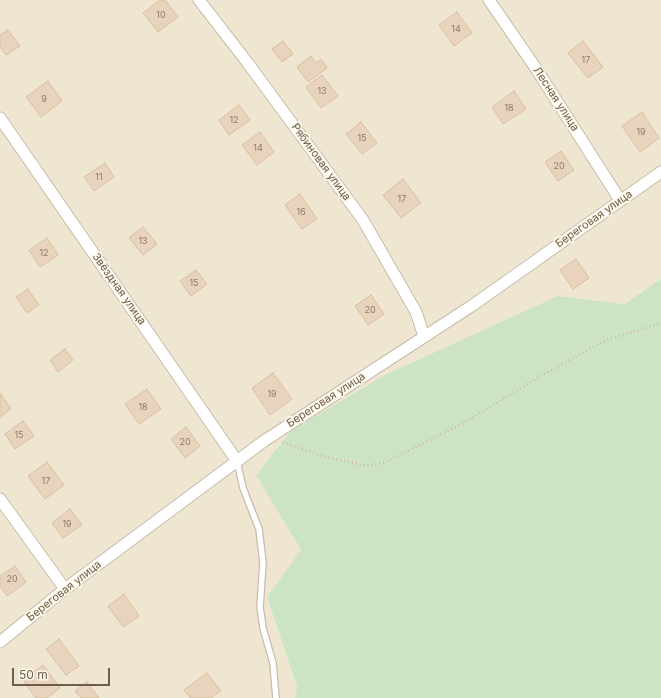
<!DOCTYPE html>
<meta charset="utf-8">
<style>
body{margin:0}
#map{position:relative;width:661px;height:698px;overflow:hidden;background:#f8f3e3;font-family:Inter,sans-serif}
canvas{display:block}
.scale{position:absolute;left:12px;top:668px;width:98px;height:18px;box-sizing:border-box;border:2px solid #6d5d4d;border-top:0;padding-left:5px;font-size:12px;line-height:14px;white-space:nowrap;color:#6d5d4d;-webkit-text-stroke:3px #fcf7e8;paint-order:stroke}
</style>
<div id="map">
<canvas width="661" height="698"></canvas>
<div class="scale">50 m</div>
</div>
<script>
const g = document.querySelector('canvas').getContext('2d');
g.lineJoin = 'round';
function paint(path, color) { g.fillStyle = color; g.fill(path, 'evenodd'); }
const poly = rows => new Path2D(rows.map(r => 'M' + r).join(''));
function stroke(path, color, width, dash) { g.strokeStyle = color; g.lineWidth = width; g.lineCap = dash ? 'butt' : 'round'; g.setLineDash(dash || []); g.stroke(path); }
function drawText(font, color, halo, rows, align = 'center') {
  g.font = font + ' Inter,sans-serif'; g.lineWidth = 3.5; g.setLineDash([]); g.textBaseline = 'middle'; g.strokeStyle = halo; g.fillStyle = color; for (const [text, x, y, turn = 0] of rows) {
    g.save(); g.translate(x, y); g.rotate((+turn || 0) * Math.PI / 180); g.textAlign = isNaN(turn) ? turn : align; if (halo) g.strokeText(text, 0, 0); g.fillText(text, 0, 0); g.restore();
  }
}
const residential = poly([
 [0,0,661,0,661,279,624,304,558,296,257,475,301,551,267,597,297,687,295,698,0,698]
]);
const green = poly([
 [661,279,661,698,295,698,297,687,267,597,301,550,256,475,292,430,387,374,558,296,624,304]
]);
const building = poly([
 [160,0,165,0,178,17,158,32,143,13,160,0],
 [457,12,472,33,454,46,439,25,457,12],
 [8,30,20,46,6,55,0,47,0,35,8,30],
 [283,41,293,54,282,62,272,49,283,41],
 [583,41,603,67,588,78,568,53,583,41],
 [311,56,316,63,321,59,327,68,308,82,297,67,311,56],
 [322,75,338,96,321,108,306,87,322,75],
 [48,81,62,101,41,117,26,97,48,81],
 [514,91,526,109,503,124,492,107,514,91],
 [239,105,250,120,229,135,219,120,239,105],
 [642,112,659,138,640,152,622,126,642,112],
 [361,122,377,143,362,154,346,134,361,122],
 [260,132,274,152,257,165,242,145,260,132],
 [561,151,574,170,558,181,545,162,561,151],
 [105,163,114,177,94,191,84,177,105,163],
 [403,179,421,203,401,218,383,195,403,179],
 [300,194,317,219,302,229,285,205,300,194],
 [143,227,157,244,143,255,129,238,143,227],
 [47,238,58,255,40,267,29,250,47,238],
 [576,259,589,278,573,289,560,270,576,259],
 [196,270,207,284,191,296,180,281,196,270],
 [28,289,39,305,27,313,16,297,28,289],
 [371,295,384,314,368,325,355,306,371,295],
 [65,349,73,360,58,372,50,360,65,349],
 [273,373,292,399,270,415,252,388,273,373],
 [147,389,161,409,139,424,125,404,147,389],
 [1,394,11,409,0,417,0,395,1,394],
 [23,421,34,436,15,449,5,434,23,421],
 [186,427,200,446,185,458,171,439,186,427],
 [47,462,64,485,45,499,28,476,47,462],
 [70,509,82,525,63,538,52,523,70,509],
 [15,566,26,582,7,596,0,586,0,576,15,566],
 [124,594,139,616,123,627,108,606,124,594],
 [59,639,79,666,66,675,46,649,59,639],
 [43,665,60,688,47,698,36,698,23,680,43,665],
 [207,673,221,691,211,698,190,698,184,690,207,673],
 [87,682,99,698,81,698,75,691,87,682]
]);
const path = poly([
 [283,442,318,455,367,466,386,462,465,422,539,377,604,341,661,323]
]);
const lane = poly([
 [237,461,243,488,259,529,263,563,260,607,263,628,273,663,276,698]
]);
const street = poly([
 [199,0,247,62,363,220,416,312,424,336],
 [489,0,535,67,620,200],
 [0,118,237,461],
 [0,499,65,589],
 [0,642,65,589,264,441,473,305,661,172]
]);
const numberNames = [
 ["10",161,15],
 ["14",456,29],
 ["17",586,60],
 ["13",322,91],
 ["9",44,99],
 ["18",509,108],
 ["12",234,120],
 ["19",641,132],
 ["15",362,138],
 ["14",258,148],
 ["20",559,166],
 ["11",99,177],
 ["17",402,199],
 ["16",301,212],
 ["13",143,241],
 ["12",44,253],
 ["15",194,283],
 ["20",370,310],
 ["19",272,394],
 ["18",143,407],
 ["15",19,435],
 ["20",185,442],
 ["17",46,481],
 ["19",67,524],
 ["20",12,579]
];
const streetNames = [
 ["Лесная улица",556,99,57],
 ["Рябиновая улица",321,162,54],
 ["Береговая улица",594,219,-35],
 ["Звёздная улица",119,289,55],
 ["Береговая улица",326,400,-33],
 ["Береговая улица",64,591,-38]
];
paint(residential, '#efe6d2');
paint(green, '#cce4c4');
paint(building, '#e8d4bc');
stroke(building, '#dbbfa1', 1);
stroke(lane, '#c7bcac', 8);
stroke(street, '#c7bcac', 13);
stroke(path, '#cebaa2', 2.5, [1, 3]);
stroke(lane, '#fff', 5.5);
stroke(street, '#fff', 11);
drawText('9px', '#8c7b69', null, numberNames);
drawText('11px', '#6d5d4d', '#fcf7e8', streetNames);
</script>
